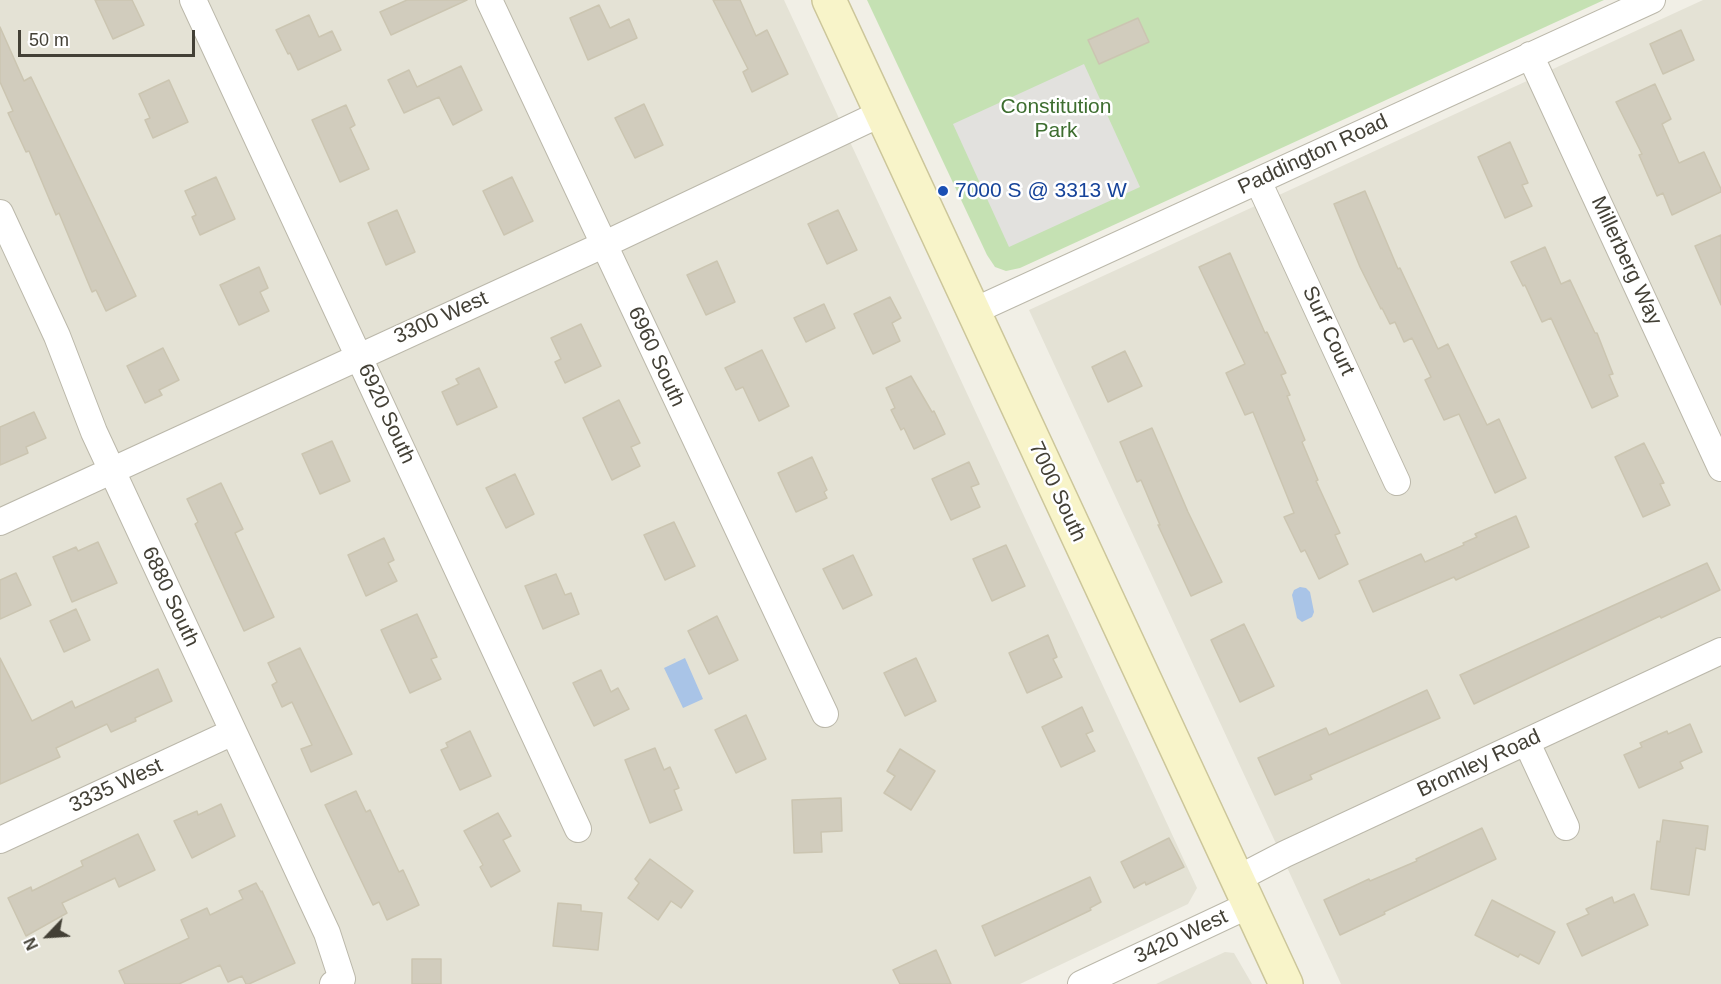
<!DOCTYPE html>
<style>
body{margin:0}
#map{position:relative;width:1721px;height:984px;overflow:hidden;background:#f1efe6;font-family:Arial,sans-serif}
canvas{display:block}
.north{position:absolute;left:18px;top:906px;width:60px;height:60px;-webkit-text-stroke:4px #fff;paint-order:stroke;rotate:245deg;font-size:16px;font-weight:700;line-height:24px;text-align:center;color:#434036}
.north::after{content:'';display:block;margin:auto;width:21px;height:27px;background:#434036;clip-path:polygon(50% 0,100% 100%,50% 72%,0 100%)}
.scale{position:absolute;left:18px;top:30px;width:177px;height:27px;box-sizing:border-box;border:3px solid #434036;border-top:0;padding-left:8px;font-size:18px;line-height:21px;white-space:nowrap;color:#434036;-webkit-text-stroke:4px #fff;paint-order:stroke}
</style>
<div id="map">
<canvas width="1721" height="984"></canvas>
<div class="north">N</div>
<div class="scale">50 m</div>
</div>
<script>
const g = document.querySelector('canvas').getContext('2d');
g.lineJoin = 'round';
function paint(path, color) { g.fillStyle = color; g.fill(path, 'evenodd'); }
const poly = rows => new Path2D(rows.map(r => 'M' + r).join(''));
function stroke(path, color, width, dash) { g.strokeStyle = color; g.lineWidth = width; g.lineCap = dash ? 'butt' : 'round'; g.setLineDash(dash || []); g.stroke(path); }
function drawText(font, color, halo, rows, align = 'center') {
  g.font = font + ' Arial,sans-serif'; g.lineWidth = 5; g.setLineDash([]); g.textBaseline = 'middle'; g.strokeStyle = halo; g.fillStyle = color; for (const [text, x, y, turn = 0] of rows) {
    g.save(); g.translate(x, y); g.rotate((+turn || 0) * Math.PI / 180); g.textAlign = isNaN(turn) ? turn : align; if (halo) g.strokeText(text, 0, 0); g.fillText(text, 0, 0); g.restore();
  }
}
const residential = poly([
 [0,0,784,0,1197,888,1188,904,1020,984,0,984],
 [1703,0,1721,0,1721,984,1341,984,1029,310],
 [1225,952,1234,953,1252,984,1156,984]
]);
const green = poly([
 [867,0,1604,0,1020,268,1006,271,995,267,987,255]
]);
const parking = poly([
 [1084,64,1140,187,1009,247,953,124]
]);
const water = poly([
 [1300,587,1306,588,1310,592,1314,612,1312,617,1302,622,1297,618,1292,595,1294,590],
 [685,658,703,699,683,708,664,668]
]);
const building = poly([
 [95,0,132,0,144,25,113,39,95,0],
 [407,0,467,0,391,35,380,12,407,0],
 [713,0,740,0,756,36,767,30,788,74,752,92,743,72,748,69,713,0],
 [599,5,610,28,629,19,637,38,588,60,570,18,599,5],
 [309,15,319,37,332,31,341,50,298,70,290,53,288,54,276,30,309,15],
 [1138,18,1149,42,1099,64,1088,40,1138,18],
 [0,27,24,81,31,77,136,296,106,311,96,290,92,292,59,213,56,215,29,151,26,152,8,113,13,111,0,82,0,27],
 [1681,30,1694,60,1663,74,1650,44,1681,30],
 [461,66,482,110,453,125,439,97,404,113,388,80,409,70,417,87,461,66],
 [169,80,188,122,153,138,145,120,150,118,139,94,169,80],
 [1655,84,1671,119,1662,124,1679,163,1704,152,1721,189,1721,192,1672,215,1663,193,1657,196,1639,155,1642,154,1616,102,1655,84],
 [644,104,663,145,635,158,615,118,644,104],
 [346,105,355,125,350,128,369,169,340,182,312,120,346,105],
 [1510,142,1528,183,1522,185,1532,206,1505,218,1478,157,1510,142],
 [216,177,235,219,200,235,192,217,196,215,185,191,216,177],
 [512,177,533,221,504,235,483,191,512,177],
 [1365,191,1398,269,1400,268,1438,349,1448,344,1487,425,1499,419,1526,478,1495,493,1459,414,1444,420,1425,380,1431,377,1412,338,1404,342,1395,322,1390,324,1382,308,1381,309,1360,267,1334,204,1365,191],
 [397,210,415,252,386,265,368,223,397,210],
 [838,210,857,250,827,264,808,224,838,210],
 [1721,235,1721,305,1695,246,1721,235],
 [1545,247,1561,284,1570,280,1595,333,1597,333,1613,374,1609,375,1618,396,1592,408,1551,318,1542,322,1525,285,1523,286,1511,262,1545,247],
 [1230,253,1265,333,1267,332,1286,373,1281,375,1290,395,1287,396,1305,440,1302,442,1318,480,1316,481,1340,533,1335,535,1348,564,1319,579,1305,550,1301,552,1284,517,1294,513,1253,412,1245,415,1226,373,1245,364,1199,267,1230,253],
 [717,261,735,302,706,315,687,275,717,261],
 [259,267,268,288,260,292,269,311,239,325,220,285,259,267],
 [890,297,901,318,892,323,900,341,873,354,854,314,890,297],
 [824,304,835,328,806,342,794,318,824,304],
 [581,324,601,366,565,383,555,362,561,359,551,338,581,324],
 [163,348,179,380,159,390,162,395,145,403,127,366,163,348],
 [762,350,789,406,759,421,743,387,736,390,725,368,762,350],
 [1125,351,1142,386,1108,402,1092,367,1125,351],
 [479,368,497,407,457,425,442,392,459,384,456,379,479,368],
 [911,376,932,412,934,411,945,434,914,449,904,428,901,430,891,410,895,408,886,388,911,376],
 [619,400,640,443,631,447,640,466,612,480,583,418,619,400],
 [34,412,46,438,26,447,28,453,0,465,0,427,34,412],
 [1152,428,1188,512,1222,582,1191,596,1158,525,1160,525,1141,480,1137,482,1120,442,1152,428],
 [332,441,350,481,320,494,302,454,332,441],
 [1644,443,1664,483,1660,484,1670,505,1643,517,1615,457,1644,443],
 [812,457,827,490,824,492,827,498,796,512,778,473,812,457],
 [969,462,979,484,971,487,980,507,951,520,932,479,969,462],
 [515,474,534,514,506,528,486,488,515,474],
 [221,483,243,529,235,533,274,617,244,631,195,524,198,522,187,499,221,483],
 [1516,516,1529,547,1456,580,1454,577,1373,612,1359,581,1421,554,1425,562,1464,545,1463,543,1477,537,1475,534,1516,516],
 [674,522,695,566,665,580,644,535,674,522],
 [384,538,394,560,388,563,397,581,366,596,348,555,384,538],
 [98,542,117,583,72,602,53,557,76,547,78,551,98,542],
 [1006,545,1025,586,992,601,973,559,1006,545],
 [853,555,872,595,843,609,823,569,853,555],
 [1707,563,1720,590,1661,618,1660,616,1474,704,1460,675,1707,563],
 [16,573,31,605,0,619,0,580,16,573],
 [556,574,565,595,571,593,579,614,543,629,525,586,556,574],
 [76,609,90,640,64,652,50,621,76,609],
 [417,614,437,657,431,659,441,679,410,693,381,630,417,614],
 [717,616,738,660,709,674,688,631,717,616],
 [1244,624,1274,686,1240,702,1211,640,1244,624],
 [1048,635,1057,657,1053,659,1062,677,1027,693,1009,653,1048,635],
 [300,648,352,754,311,772,301,749,312,745,292,702,282,707,272,685,277,682,268,663,300,648],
 [0,658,32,721,72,701,75,708,158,669,172,701,135,718,136,721,111,732,107,724,56,748,60,757,0,784,0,658],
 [916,658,936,701,905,716,884,673,916,658],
 [601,670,611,692,618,688,629,709,594,726,573,683,601,670],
 [1427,690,1440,718,1310,775,1312,779,1275,795,1258,758,1326,728,1329,735,1427,690],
 [1082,707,1093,731,1086,734,1095,751,1061,767,1042,727,1082,707],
 [746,715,766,759,736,773,715,730,746,715],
 [1690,724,1702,752,1680,762,1683,768,1639,788,1624,755,1642,747,1640,743,1667,731,1668,734,1690,724],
 [470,731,491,776,460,790,441,750,448,747,446,743,470,731],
 [655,748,664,770,670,767,679,788,674,790,682,810,650,823,625,760,655,748],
 [900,749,935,771,911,810,884,793,895,776,887,771,900,749],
 [356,791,366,812,370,810,399,872,403,870,419,905,387,920,379,902,373,905,325,805,356,791],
 [841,798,842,831,821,832,822,852,794,853,792,800,841,798],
 [221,804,235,836,192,858,174,821,197,811,198,815,221,804],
 [498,813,511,836,503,840,520,871,491,887,480,867,483,865,464,831,498,813],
 [1663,820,1708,826,1705,850,1696,848,1689,895,1651,889,1657,841,1660,842,1663,820],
 [1482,828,1496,859,1384,912,1385,914,1340,935,1324,900,1369,879,1370,881,1417,861,1416,859,1482,828],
 [138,834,155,870,119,887,115,878,62,903,67,913,26,936,8,898,31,887,32,891,83,866,81,861,138,834],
 [1169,838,1184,867,1146,885,1145,882,1134,888,1121,862,1169,838],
 [650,859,693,891,681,908,671,901,658,920,628,898,639,883,635,879,650,859],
 [1090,877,1101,902,1090,908,1091,910,995,956,982,926,1090,877],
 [256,883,261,892,262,891,295,963,249,984,246,984,242,976,228,982,220,965,179,984,125,984,119,971,189,938,181,920,207,908,210,915,243,899,239,891,256,883],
 [1634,894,1648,925,1582,956,1567,924,1589,914,1586,909,1612,897,1614,903,1634,894],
 [1492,900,1555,932,1539,964,1520,954,1518,957,1475,935,1492,900],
 [558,903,581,905,581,911,602,913,598,950,553,946,558,903],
 [936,950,951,984,900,984,893,970,936,950],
 [412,959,441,959,441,984,412,984,412,959]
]);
const street = poly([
 [193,0,578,829],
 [489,0,825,714],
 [1530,55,1721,468],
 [1258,181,1397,482],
 [0,213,57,336,94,432,327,933,342,979,333,984],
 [974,311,1652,0],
 [0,522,603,245,882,113],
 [1527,743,1566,827],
 [0,840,233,732],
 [1237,879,1285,854,1721,651],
 [1081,984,1249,905]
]);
const secondary = poly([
 [829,0,1286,984]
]);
const markers = [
 [943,191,6,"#1a4fb4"]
];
const parkNames = [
 ["Constitution",1056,107],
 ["Park",1056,131]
];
const streetNames = [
 ["Paddington Road",1313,155,-25],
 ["Millerberg Way",1626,261,65],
 ["3300 West",441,318,-24],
 ["Surf Court",1328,331,65],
 ["6960 South",656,357,65],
 ["6920 South",386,414,65],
 ["7000 South",1057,492,65],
 ["6880 South",170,597,65],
 ["Bromley Road",1479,764,-25],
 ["3335 West",116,786,-25],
 ["3420 West",1181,937,-25]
];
const transitNames = [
 ["7000 S @ 3313 W",955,191]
];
paint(residential, '#e4e2d5');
paint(green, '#c5e1b3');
paint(parking, '#e2e1de');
paint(water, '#a9c4e7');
paint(building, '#d1ccbd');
stroke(building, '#cbc5b1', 1.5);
stroke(street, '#bbb8aa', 28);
stroke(secondary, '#ccc69a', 36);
stroke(street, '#fff', 26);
stroke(secondary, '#f8f4c9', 33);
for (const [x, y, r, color] of markers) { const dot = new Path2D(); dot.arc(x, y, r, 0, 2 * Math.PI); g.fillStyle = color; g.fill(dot); stroke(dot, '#fff', 2); }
drawText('21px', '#3e6e30', '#fff', parkNames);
drawText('21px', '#434036', '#fff', streetNames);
drawText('21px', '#164399', '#fff', transitNames, 'left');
</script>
